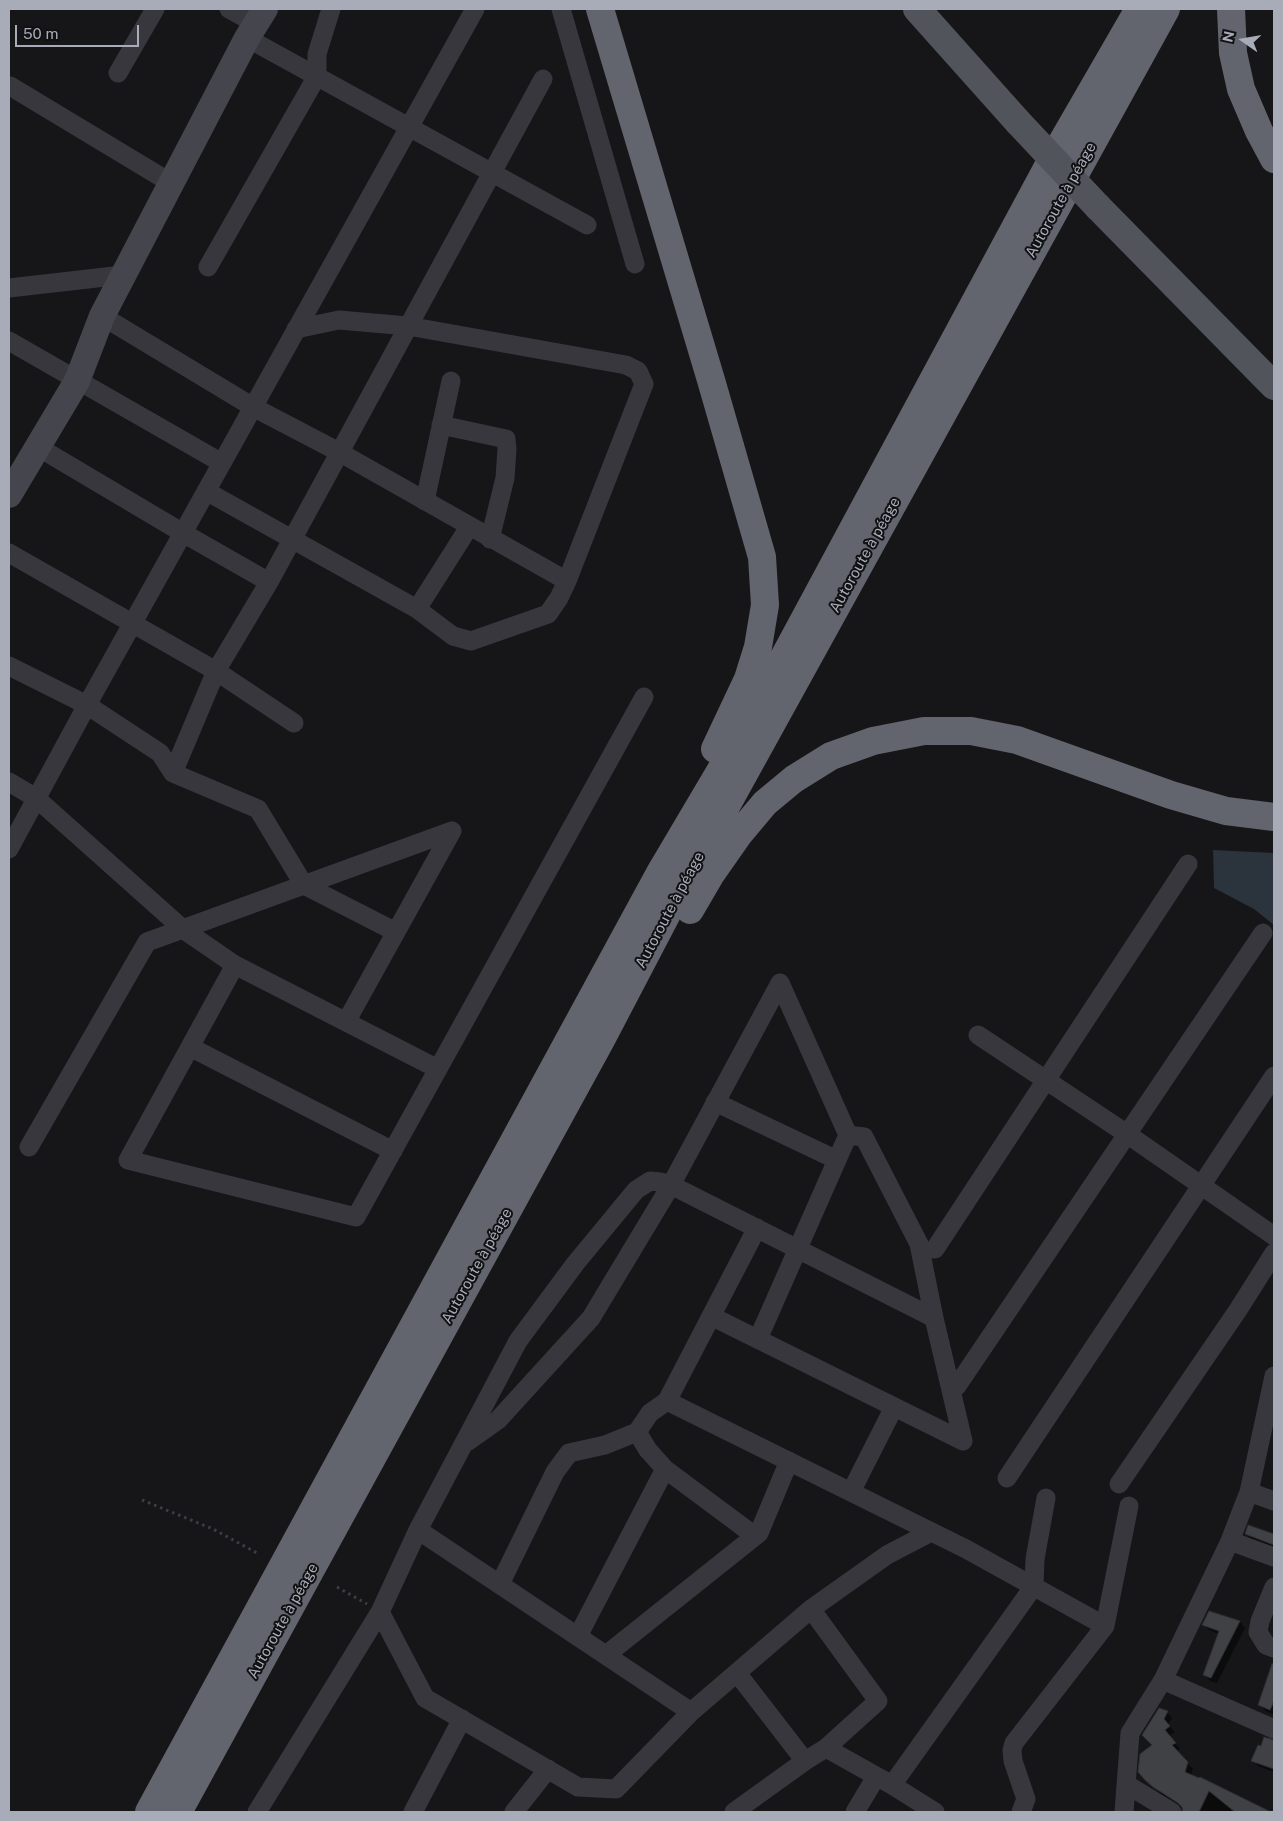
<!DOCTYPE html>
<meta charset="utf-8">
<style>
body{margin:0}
#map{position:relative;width:1283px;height:1821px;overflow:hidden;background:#161618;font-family:"Public Sans",sans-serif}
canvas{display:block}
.frame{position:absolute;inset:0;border:10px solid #a7acb8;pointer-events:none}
.north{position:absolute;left:1218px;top:15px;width:50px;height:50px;-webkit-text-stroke:4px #111113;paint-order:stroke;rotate:283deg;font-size:14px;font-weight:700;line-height:20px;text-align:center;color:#a7acb8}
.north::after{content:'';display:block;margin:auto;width:18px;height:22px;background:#a7acb8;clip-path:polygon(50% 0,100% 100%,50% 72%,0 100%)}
.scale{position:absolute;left:15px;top:25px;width:124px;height:22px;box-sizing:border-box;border:2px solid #a7acb8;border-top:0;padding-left:6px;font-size:15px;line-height:18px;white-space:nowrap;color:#a7acb8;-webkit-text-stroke:4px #111113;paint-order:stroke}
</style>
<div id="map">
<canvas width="1283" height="1821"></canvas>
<div class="frame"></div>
<div class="north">N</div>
<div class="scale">50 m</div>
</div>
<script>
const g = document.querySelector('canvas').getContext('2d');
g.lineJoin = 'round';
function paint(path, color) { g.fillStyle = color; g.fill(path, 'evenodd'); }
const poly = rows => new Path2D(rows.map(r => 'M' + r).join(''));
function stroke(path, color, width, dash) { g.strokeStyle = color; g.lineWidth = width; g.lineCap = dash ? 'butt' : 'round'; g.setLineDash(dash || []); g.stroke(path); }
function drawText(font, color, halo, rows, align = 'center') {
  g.font = font + ' "Public Sans",sans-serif'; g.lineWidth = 4; g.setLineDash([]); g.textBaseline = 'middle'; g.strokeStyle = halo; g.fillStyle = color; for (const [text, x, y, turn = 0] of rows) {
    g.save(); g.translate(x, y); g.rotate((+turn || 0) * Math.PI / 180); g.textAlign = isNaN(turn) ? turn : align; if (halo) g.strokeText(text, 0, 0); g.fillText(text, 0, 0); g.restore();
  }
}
const water = poly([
 [1213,850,1274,853,1274,925,1254,909,1214,888]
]);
const shadow = poly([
 [1249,1527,1274,1535,1274,1548,1252,1540,1246,1534],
 [1209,1613,1240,1622,1245,1628,1217,1683,1210,1681,1205,1675,1219,1634,1209,1630,1204,1625],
 [1274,1662,1274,1715,1266,1711,1259,1705],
 [1167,1712,1172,1718,1168,1725,1175,1732,1169,1736,1180,1749,1176,1751,1193,1769,1191,1776,1261,1811,1260,1812,1184,1812,1183,1807,1160,1793,1140,1771,1154,1745,1144,1735],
 [1265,1739,1274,1741,1274,1772,1258,1766,1253,1760,1262,1747]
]);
const building = poly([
 [1248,1525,1274,1534,1274,1545,1245,1534,1248,1525],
 [1209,1611,1240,1621,1211,1678,1203,1675,1219,1631,1202,1625,1209,1611],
 [1272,1664,1274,1664,1274,1701,1270,1710,1258,1705,1272,1664],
 [1159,1708,1168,1711,1164,1719,1170,1726,1165,1730,1176,1743,1172,1745,1188,1762,1185,1772,1199,1778,1200,1777,1271,1812,1235,1812,1209,1791,1199,1812,1183,1812,1182,1807,1178,1803,1153,1787,1145,1780,1138,1772,1140,1754,1152,1745,1142,1735,1159,1708],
 [1264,1737,1274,1740,1274,1769,1251,1761,1258,1745,1261,1746,1264,1737]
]);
const path = poly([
 [142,1500,213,1529,257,1553],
 [337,1587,367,1604]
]);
const street = poly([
 [229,9,256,24],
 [561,9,635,264],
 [247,38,587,225],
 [118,73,155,9],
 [10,86,171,183],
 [208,267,317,76,317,54,331,9],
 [9,288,123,275],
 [102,316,253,407,339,452,567,581,559,598,548,614,471,641,453,636,417,609,206,491],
 [296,329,339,320,408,326,626,365,638,371,644,384,567,581],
 [9,341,222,463],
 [441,425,506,439,507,449,505,478,490,539],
 [38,447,183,533,269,582],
 [425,501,451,381],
 [9,553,216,671,294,723],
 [417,609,469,527],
 [9,666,87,705,160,753,173,773,258,809,304,885,396,932],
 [173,773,216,671,269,582,543,79],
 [9,782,36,798,184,930,235,965,438,1069],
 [9,849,87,705,475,9],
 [235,965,128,1160,356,1217,644,697],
 [346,1022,452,831],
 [978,1035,1127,1134,1274,1236],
 [190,1047,393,1151],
 [715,1102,837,1160],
 [848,1135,864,1137,919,1244,934,1318,963,1441],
 [29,1147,147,942,452,831],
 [935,1249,1188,864],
 [711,1316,963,1441],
 [758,1339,848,1135,780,983],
 [957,1386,1263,933],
 [667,1401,966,1549,1105,1626],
 [637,1432,648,1450,665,1469,755,1536],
 [467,1442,498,1420,591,1318,671,1185,780,983],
 [1007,1478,1274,1076],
 [1119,1484,1238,1310,1274,1253],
 [851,1492,894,1407],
 [1249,1492,1274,1501],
 [418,1530,691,1712],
 [1230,1541,1274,1557],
 [500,1584,555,1472,569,1453,605,1445,637,1432,650,1413,667,1401,757,1228],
 [1274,1587,1260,1621,1258,1632,1266,1645,1274,1648],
 [811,1609,878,1701,826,1748],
 [380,1612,425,1698,578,1787,616,1789,691,1712,811,1609,887,1555,931,1532],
 [578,1636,665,1469],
 [606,1655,759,1533,789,1461],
 [737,1673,805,1761],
 [1163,1680,1274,1729],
 [1126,1784,1172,1812],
 [892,1785,1034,1586,1035,1559,1046,1498],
 [257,1812,380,1612,418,1530,518,1341,575,1264,636,1190,650,1181,661,1182,671,1185,934,1318],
 [413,1812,462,1719],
 [514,1812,548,1769],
 [734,1812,805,1761,826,1748,892,1785,935,1812],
 [855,1812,876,1777],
 [1021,1812,1026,1799,1013,1761,1012,1750,1014,1743,1105,1626,1129,1506],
 [1124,1812,1130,1733,1163,1680,1230,1541,1249,1492,1274,1376]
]);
const secondary = poly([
 [9,495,77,381,102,316,247,38,265,9]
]);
const primary = poly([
 [917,9,1018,122],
 [1098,207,1274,386]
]);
const highway = poly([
 [600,9,711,380,762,557,765,605,758,647,748,679,715,749],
 [1231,9,1233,53,1241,89,1259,131,1274,159],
 [690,910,711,874,739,834,765,803,794,779,831,756,873,741,924,731,971,731,1017,740,1171,795,1226,811,1274,817],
 [149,1812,660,873,747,726,1050,163,1139,9],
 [178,1812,602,1038,671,906,1166,9]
]);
const primaryBridge = poly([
 [1018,122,1098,207]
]);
const streetNames = [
 ["Autoroute à péage",1061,200,-61],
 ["Autoroute à péage",865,555,-61],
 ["Autoroute à péage",670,910,-62],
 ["Autoroute à péage",477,1266,-61],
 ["Autoroute à péage",283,1621,-61]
];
paint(water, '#2b343c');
paint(shadow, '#0007');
paint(building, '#404145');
stroke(building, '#303034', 1);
stroke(path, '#3d3e44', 3, [2.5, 4]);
stroke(street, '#37373d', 19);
stroke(secondary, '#45464d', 26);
stroke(primary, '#52545c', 28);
stroke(highway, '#62656e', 28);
stroke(primaryBridge, '#52545c', 28);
drawText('15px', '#a7acb8', '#111113', streetNames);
</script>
